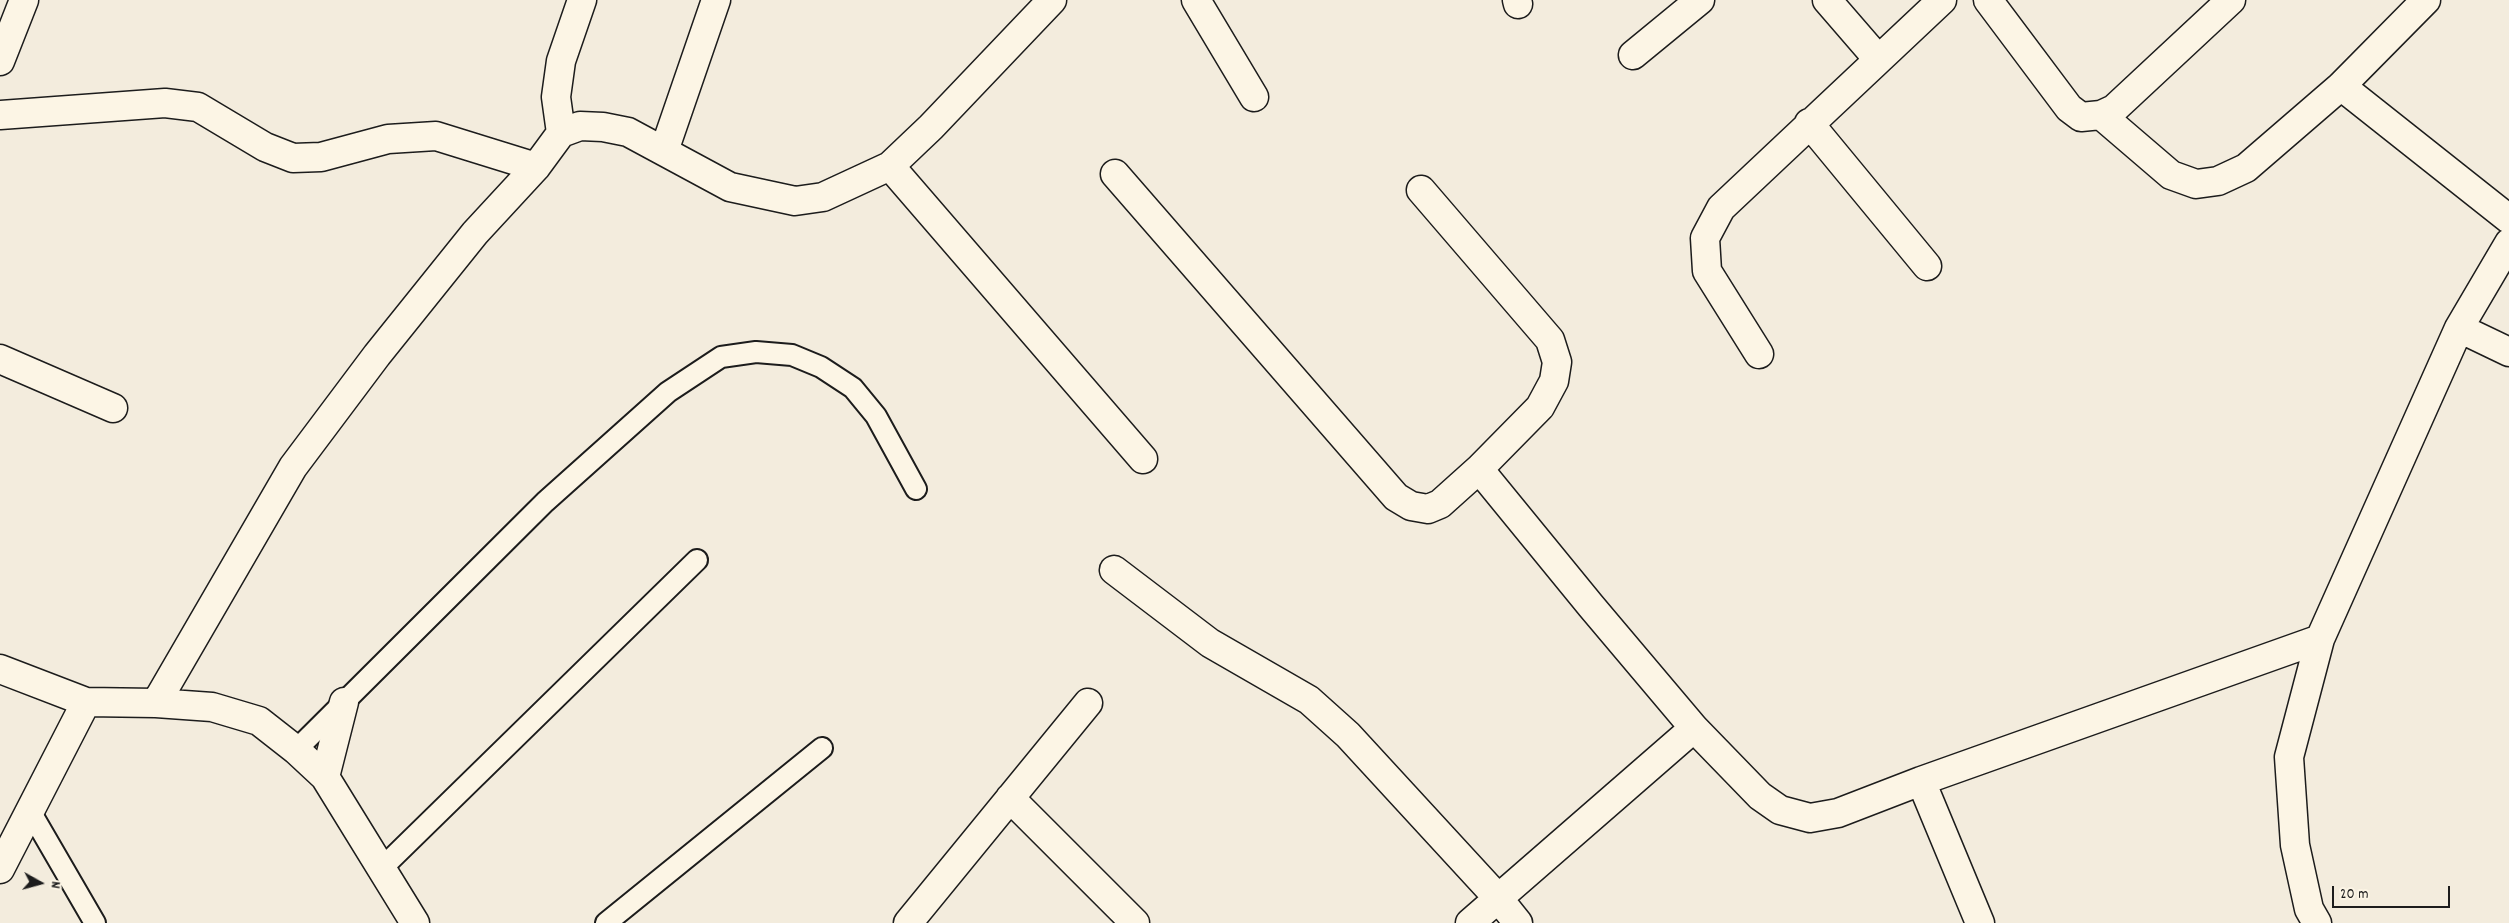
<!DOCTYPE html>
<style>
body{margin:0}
#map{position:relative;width:2509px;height:923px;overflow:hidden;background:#f3ecdd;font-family:Dekko,sans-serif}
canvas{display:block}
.north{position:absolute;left:15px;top:858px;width:50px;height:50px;-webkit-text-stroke:4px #fcf5e5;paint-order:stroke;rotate:97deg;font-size:14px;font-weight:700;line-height:20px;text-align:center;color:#1c1c1c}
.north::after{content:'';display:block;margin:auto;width:18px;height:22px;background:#1c1c1c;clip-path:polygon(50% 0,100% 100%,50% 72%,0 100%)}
.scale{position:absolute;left:2332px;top:886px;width:118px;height:22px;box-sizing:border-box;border:2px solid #1c1c1c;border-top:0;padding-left:6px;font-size:15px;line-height:18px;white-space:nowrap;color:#1c1c1c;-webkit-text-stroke:4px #fcf5e5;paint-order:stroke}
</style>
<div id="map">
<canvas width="2509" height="923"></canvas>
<div class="north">N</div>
<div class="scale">20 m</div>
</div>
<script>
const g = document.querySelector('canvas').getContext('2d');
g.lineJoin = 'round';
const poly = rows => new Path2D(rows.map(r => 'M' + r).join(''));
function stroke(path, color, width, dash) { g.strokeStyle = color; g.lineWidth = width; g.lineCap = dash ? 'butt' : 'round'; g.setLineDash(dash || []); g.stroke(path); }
const lane = poly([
 [296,750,545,502,668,392,721,357,756,352,792,355,821,367,853,388,876,416,916,489],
 [30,811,95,923],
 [381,869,697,560],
 [606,923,822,748]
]);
const street = poly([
 [1196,0,1254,97],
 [1517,0,1518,4],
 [1827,0,1878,59],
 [1988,0,2069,108,2081,117,2101,115,2114,109,2231,0],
 [1633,55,1700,0],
 [0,61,24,0],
 [2341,86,2509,219],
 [0,115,165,103,198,107,265,147,293,158,321,157,388,139,436,136,536,167],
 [2101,115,2171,175,2196,184,2218,181,2246,168,2341,86,2426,0],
 [1809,123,1927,266],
 [561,133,556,97,561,61,582,0],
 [664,151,716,0],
 [890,166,1143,459],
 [1115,174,1396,497,1411,506,1428,509,1440,504,1479,469],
 [1421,190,1550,340,1557,362,1554,381,1540,407,1479,469,1591,606,1694,728,1760,796,1780,810,1810,818,1838,813,1921,781,2320,639],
 [2459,328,2509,352],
 [1759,354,1707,271,1705,238,1721,208,1942,0],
 [0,359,113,408],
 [1114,570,1210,643,1309,700,1348,735,1498,898,1518,923],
 [0,669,86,702,0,869],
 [86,702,156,703,212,707,259,721,296,750,325,777,415,923],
 [156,703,293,467,377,355,475,233,536,167,561,133,580,126,603,127,628,132,730,187,795,201,823,197,890,166,931,127,1052,0],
 [325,777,344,702],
 [1921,781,1980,923],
 [1010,798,1135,923],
 [908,923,1088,703],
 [1470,923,1694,728],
 [2317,923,2309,909,2295,845,2289,757,2320,639,2459,328,2509,243]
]);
stroke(lane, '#1c1c1c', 24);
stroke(street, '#1c1c1c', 31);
stroke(lane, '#fcf5e5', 20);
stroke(street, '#fcf5e5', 28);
</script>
